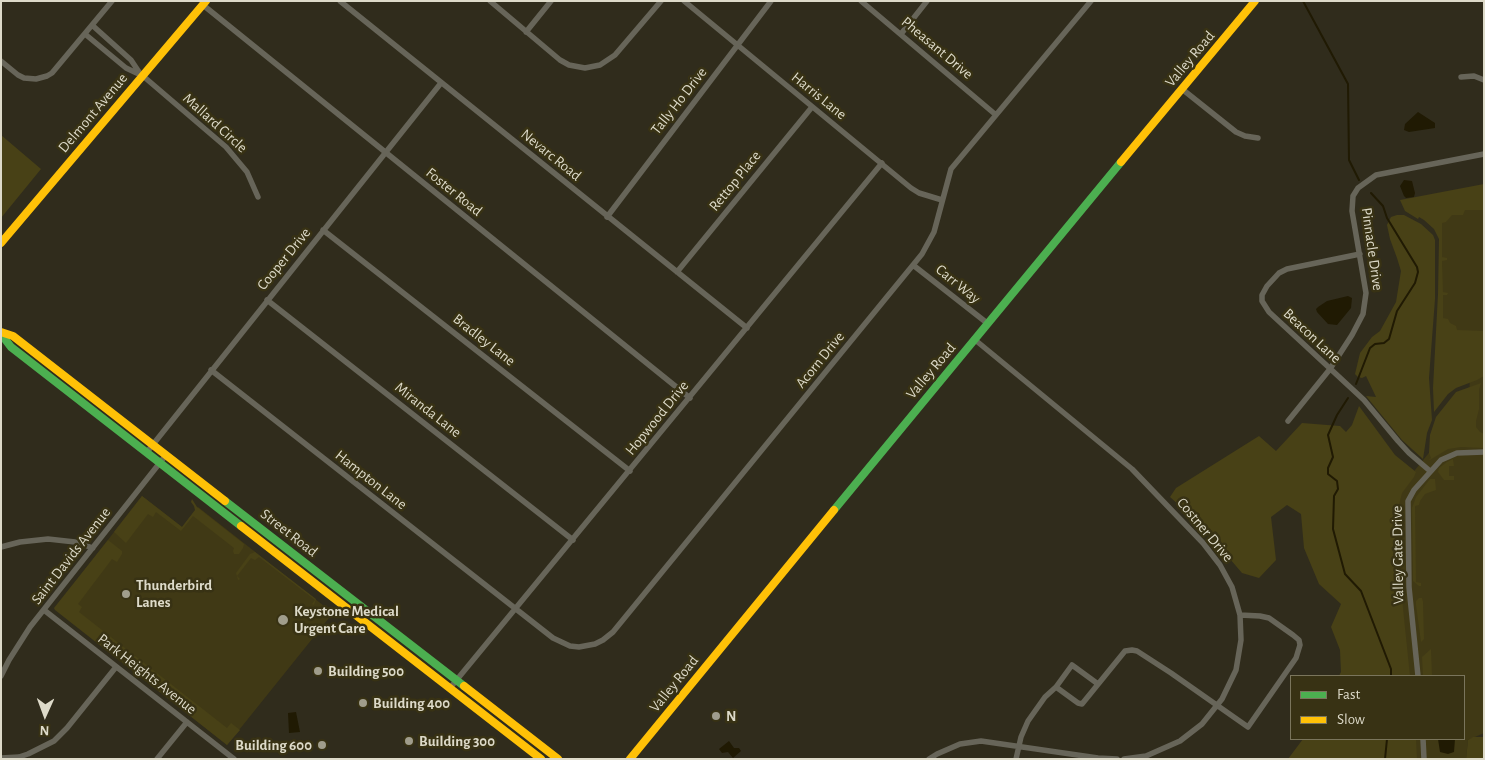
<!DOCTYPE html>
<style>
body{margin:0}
#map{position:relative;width:1485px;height:760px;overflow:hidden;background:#302c1c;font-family:"Alegreya Sans",sans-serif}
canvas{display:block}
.frame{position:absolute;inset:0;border:2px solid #dddac9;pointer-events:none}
.legend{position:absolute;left:1290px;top:675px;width:175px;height:65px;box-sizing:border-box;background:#383214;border:1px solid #7a755c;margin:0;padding:6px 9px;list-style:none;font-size:15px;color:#dddac9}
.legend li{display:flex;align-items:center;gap:10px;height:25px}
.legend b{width:25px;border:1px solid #7a755c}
.north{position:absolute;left:20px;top:690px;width:50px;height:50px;-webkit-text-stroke:4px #383214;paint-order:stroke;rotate:182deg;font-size:14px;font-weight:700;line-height:20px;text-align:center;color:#dddac9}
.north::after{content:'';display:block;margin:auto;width:18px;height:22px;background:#dddac9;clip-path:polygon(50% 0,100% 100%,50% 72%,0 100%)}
</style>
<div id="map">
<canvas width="1485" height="760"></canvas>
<div class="frame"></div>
<ul class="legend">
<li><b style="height:6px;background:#4caf50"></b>Fast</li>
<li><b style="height:6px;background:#ffc107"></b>Slow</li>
</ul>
<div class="north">N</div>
</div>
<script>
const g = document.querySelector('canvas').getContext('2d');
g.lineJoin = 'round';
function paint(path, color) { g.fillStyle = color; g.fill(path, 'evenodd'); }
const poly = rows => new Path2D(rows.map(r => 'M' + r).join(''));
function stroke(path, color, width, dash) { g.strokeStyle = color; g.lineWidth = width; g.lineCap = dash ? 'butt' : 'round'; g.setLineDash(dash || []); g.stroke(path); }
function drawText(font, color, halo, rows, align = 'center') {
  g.font = font + ' "Alegreya Sans",sans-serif'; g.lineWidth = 5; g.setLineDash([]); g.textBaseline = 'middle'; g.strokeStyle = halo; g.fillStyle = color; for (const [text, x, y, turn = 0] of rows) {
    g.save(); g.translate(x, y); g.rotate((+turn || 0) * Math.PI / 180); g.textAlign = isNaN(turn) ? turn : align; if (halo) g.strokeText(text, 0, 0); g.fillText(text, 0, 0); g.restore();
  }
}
const built = poly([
 [1484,200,1484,733,1468,740,1466,759,1405,759,1404,739,1464,739,1464,676,1400,676,1385,507,1441,438,1469,434,1470,355,1440,355,1440,208],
 [142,496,182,527,198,507,333,613,227,745,55,608]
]);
const green = poly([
 [1,135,41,169,1,218],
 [1484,184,1484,214,1483,210,1465,210,1463,215,1452,215,1446,222,1442,223,1442,257,1447,258,1447,260,1442,261,1443,292,1448,293,1447,295,1443,295,1443,318,1448,319,1450,323,1456,326,1457,330,1484,331,1484,376,1477,380,1456,388,1448,394,1434,412,1433,388,1438,294,1439,239,1434,229,1424,220,1419,217,1418,219,1405,211,1400,200],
 [1397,215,1404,215,1421,224,1433,235,1435,240,1435,299,1429,378,1432,420,1427,433,1423,459,1402,440,1366,396,1376,397,1366,376,1362,378,1358,377,1355,374,1360,353,1372,337,1380,331,1396,302,1401,271,1397,258,1390,239,1387,225,1391,217],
 [1481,383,1479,390,1479,409,1476,421,1476,427,1480,432,1484,434,1484,448,1461,447,1448,449,1428,461,1431,458,1429,453,1430,435,1436,417,1456,392],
 [1359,406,1395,455,1416,472,1414,477,1402,493,1399,505,1400,579,1410,676,1339,676,1341,672,1340,650,1331,627,1341,604,1319,584,1304,548,1301,514,1287,505,1271,517,1276,560,1259,578,1242,573,1200,524,1170,497,1176,488,1259,436,1276,451,1302,423,1340,426,1346,432,1352,425],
 [1453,459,1454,466,1449,466,1449,476,1454,476,1454,480,1444,480,1438,472,1439,468,1447,462],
 [1430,479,1435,479,1436,490,1425,494,1420,501,1419,505,1415,506,1416,582,1421,583,1421,586,1419,586,1413,581,1412,508,1416,497],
 [142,496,182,527,195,510,194,506,191,502,192,499,197,507,244,544,243,548,239,554,234,554,233,551,234,548,193,516,181,531,156,512,153,517,148,514,126,543,114,532],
 [108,540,122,551,122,554,117,562,112,559,78,604,82,607,79,612,227,728,231,723,240,730,227,745,55,610,54,608],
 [255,552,316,599,314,605,312,604,315,600,259,557,255,560,251,558,237,576,240,579,238,580,236,573,250,554],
 [1419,598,1422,598,1423,602,1424,639,1421,642,1416,605,1416,601],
 [1431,649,1432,676,1423,676,1422,657],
 [1473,737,1484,737,1484,759,1466,759,1468,740],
 [1303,739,1416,739,1417,759,1288,759]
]);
const water = poly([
 [1418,112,1435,123,1435,128,1409,132,1404,130,1405,124],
 [1404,180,1412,181,1415,193,1414,197,1406,198,1404,196,1400,186],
 [1348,296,1352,298,1351,308,1337,325,1328,324,1317,312,1316,309,1318,307,1327,301],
 [296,712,300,732,289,733,288,713],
 [1438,739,1455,739,1454,752,1448,754,1440,752],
 [729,741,734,748,739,748,741,751,733,758,728,752,722,753,719,749]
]);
const stream = poly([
 [1303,1,1348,84,1349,160,1359,180],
 [1356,384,1370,348,1375,344,1384,343,1389,339,1397,311,1415,283,1418,272,1417,267,1387,218,1383,206,1371,193],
 [1348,398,1337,415,1328,435,1333,457,1328,468,1328,474,1337,481,1338,489,1334,496,1333,529,1345,574,1361,591,1391,669,1391,676],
 [1385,759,1387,739]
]);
const street = poly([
 [340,1,747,328],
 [490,1,560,60,569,65,585,68,600,65,615,55,661,1],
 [684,1,911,188,919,193,942,200],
 [861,1,996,115],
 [203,5,690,398],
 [92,25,131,60,141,75],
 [526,32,551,1],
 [85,34,126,68,143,76,226,147,247,172,258,197],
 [901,34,927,1],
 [1,61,18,75,24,78,36,79,47,76,52,73,112,1],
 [1461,77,1474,76,1484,80],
 [1182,89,1236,132,1245,136,1258,138],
 [607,217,771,1],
 [323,230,630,471],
 [1360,254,1287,269,1279,273,1267,286,1262,295,1262,301,1269,312,1364,400,1398,441,1409,453,1430,471],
 [913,265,987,323],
 [677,272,812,107],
 [267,300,573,540],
 [974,339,1132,469,1203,543,1220,565,1232,587,1240,615,1241,640,1236,670,1222,699,1202,724,1180,741,1146,756,1124,759],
 [211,370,553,638,570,646,579,647,595,644,603,640,613,632,922,254,934,232,951,169,1091,1],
 [1288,421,1330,369,1352,335,1363,314,1366,293,1352,211,1353,196,1358,188,1376,175,1484,154],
 [147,452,441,83],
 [1,547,20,542,48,539,75,542,93,548],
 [44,610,234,759],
 [1,676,9,660,30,627,166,455],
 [1418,676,1409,587,1408,501,1414,490,1441,460,1457,453,1484,452],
 [1056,687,1078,703,1082,704,1125,651,1132,650,1137,651,1171,673,1248,727,1296,658,1300,645,1299,640,1293,635,1269,618,1260,616,1240,615],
 [450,688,882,163],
 [1423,739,1424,759],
 [1,758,19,757,28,754,54,741,67,728,116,667],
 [157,759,187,722],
 [929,759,937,754,960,744,981,741,1098,758,1117,759],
 [1016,759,1021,737,1028,721,1045,697,1056,687,1072,665,1098,684]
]);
const fast = poly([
 [1,334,11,347,241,526],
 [225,501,464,686],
 [834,510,1121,162]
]);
const slow = poly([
 [1121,162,1255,1],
 [1,243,206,1],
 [1,332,13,336,225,501],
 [241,526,541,759],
 [464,686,558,759],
 [630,759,834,510]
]);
const markers = [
 [126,594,5,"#a09d8c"],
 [283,620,6,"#a09d8c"],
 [318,671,5,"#a09d8c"],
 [363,703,5,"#a09d8c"],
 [716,716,5,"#a09d8c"],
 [409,741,5,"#a09d8c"],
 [322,745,5,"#a09d8c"]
];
const streetNames = [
 ["Pheasant Drive",937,48,40],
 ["Valley Road",1190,59,-50],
 ["Harris Lane",819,96,39],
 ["Tally Ho Drive",679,101,-52],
 ["Delmont Avenue",93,113,-50],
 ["Mallard Circle",215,123,42],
 ["Nevarc Road",551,155,39],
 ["Rettop Place",735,181,-51],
 ["Foster Road",454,192,39],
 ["Pinnacle Drive",1372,249,82],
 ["Cooper Drive",284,259,-51],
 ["Carr Way",958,284,39],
 ["Beacon Lane",1312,336,43],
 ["Bradley Lane",484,340,38],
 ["Acorn Drive",820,360,-51],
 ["Valley Road",931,371,-50],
 ["Miranda Lane",428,410,38],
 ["Hopwood Drive",657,418,-51],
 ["Hampton Lane",371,480,38],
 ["Costner Drive",1205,530,50],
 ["Street Road",289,533,38],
 ["Valley Gate Drive",1398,555,-91],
 ["Saint Davids Avenue",71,556,-52],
 ["Park Heights Avenue",147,674,38],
 ["Valley Road",674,684,-51]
];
const poiNames = [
 ["Thunderbird",136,585],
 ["Lanes",136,602],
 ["Keystone Medical",294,611],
 ["Urgent Care",294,628],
 ["Building 500",328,671],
 ["Building 400",373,703],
 ["N",726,716],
 ["Building 300",419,741],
 ["Building 600",312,745,"right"]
];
paint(built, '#403915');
paint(green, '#484116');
paint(water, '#201a03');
stroke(stream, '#201a03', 2);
stroke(street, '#676559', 5.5);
stroke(fast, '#4caf50', 8);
stroke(slow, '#ffc107', 8);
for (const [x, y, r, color] of markers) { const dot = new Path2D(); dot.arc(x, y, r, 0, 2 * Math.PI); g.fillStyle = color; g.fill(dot); stroke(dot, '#383214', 2); }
drawText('15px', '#dddac9', '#383214', streetNames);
drawText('bold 15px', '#dddac9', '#383214', poiNames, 'left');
</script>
